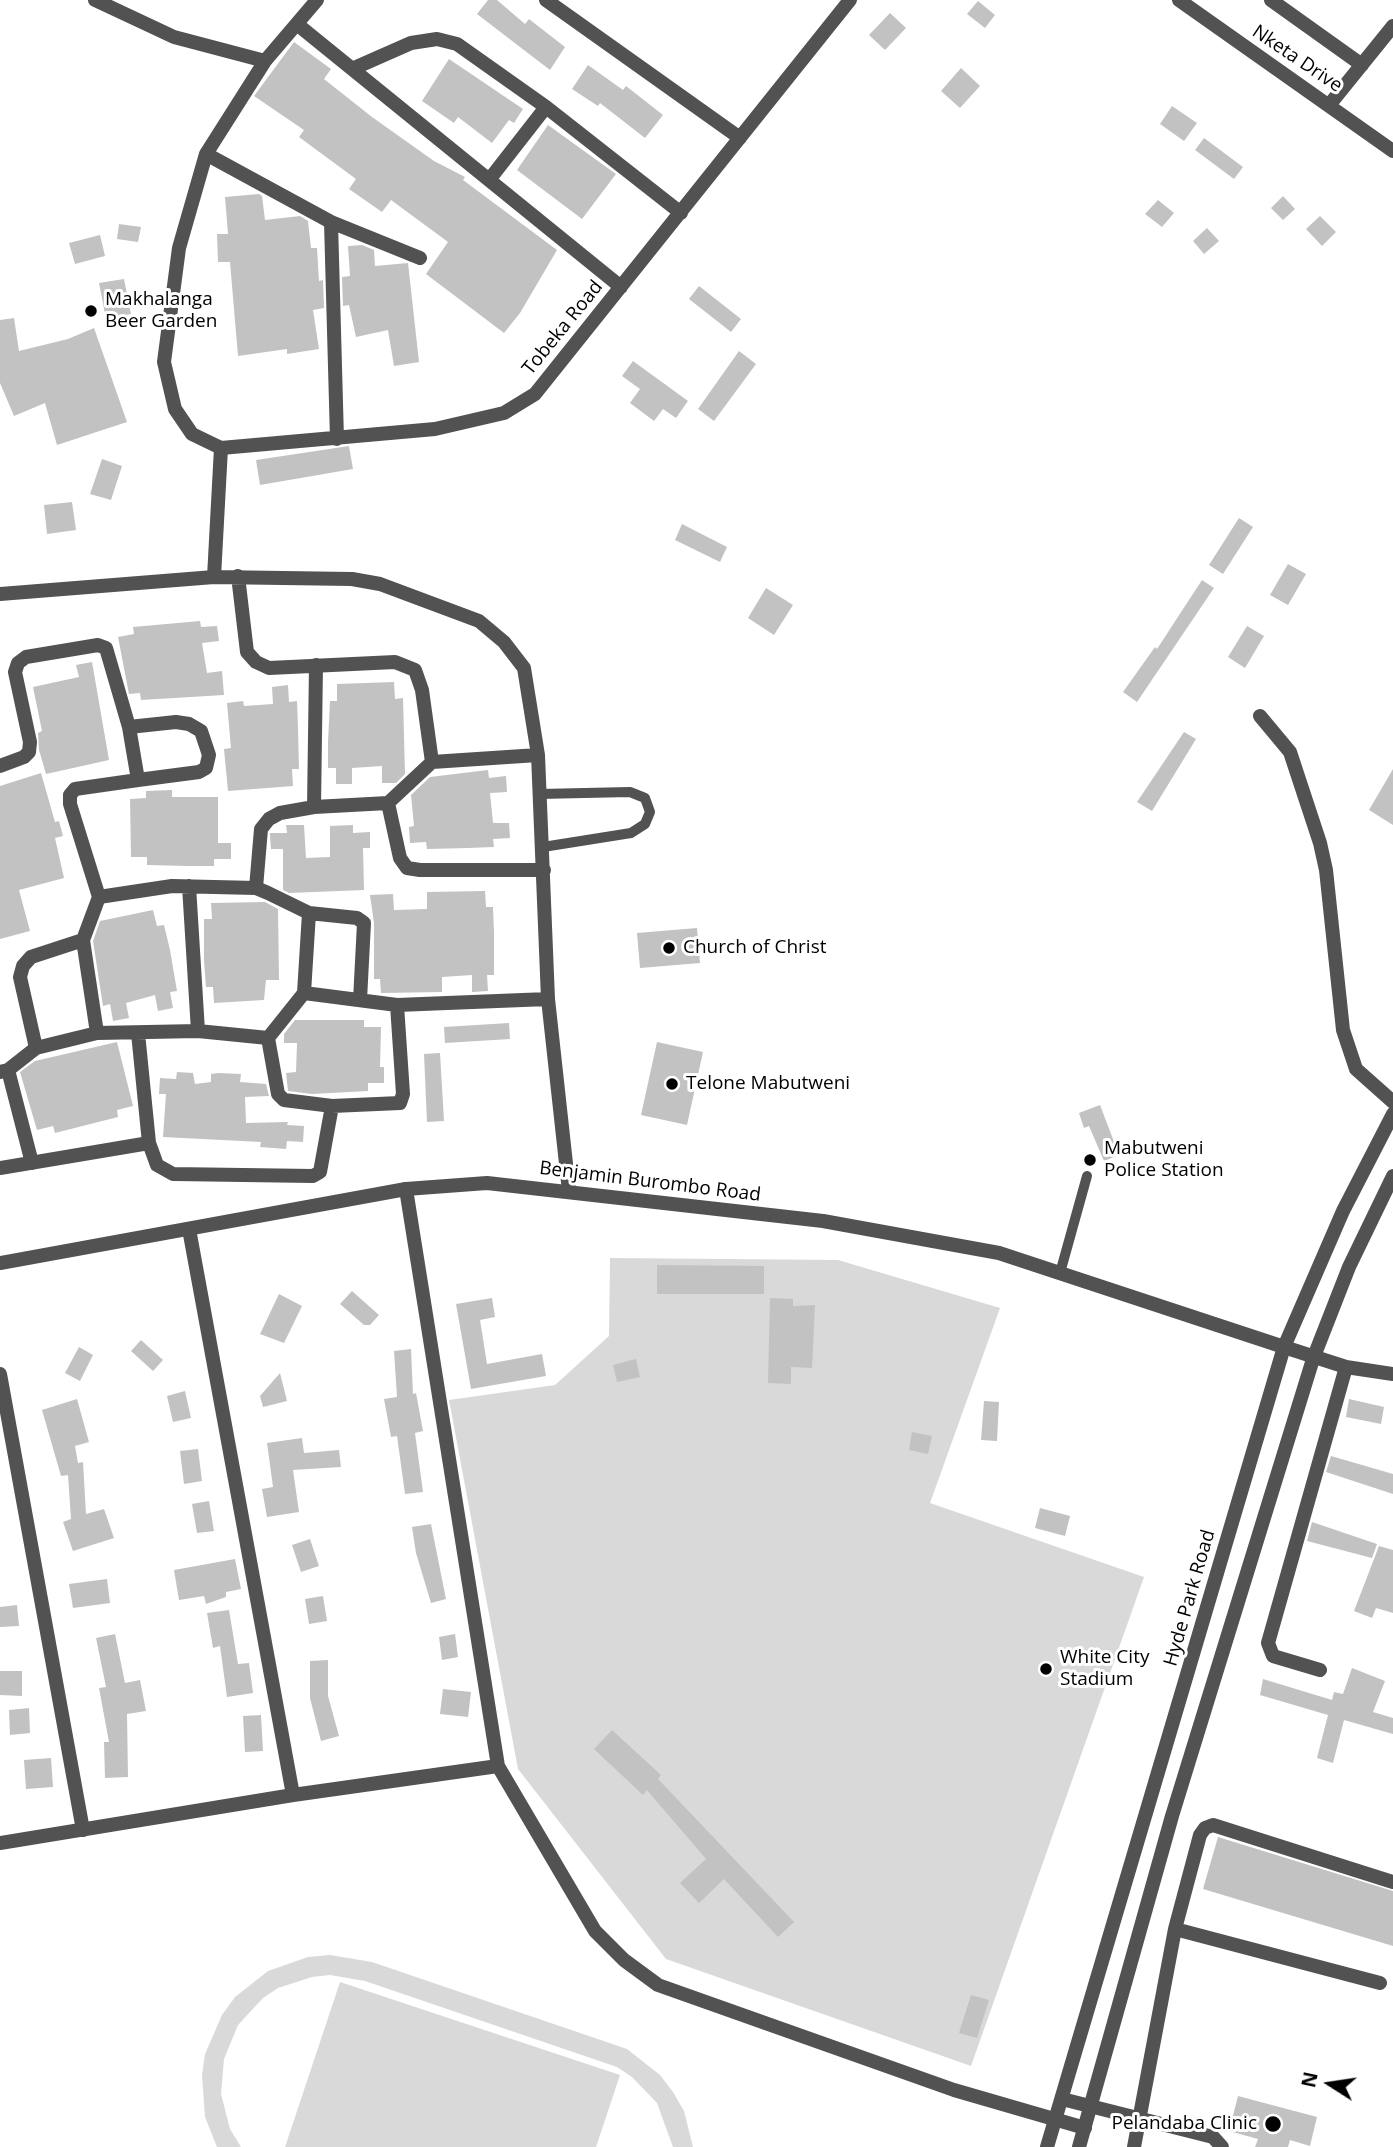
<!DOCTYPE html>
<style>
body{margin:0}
#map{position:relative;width:1393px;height:2147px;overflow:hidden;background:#fff;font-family:"Open Sans",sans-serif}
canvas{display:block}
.north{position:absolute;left:1295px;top:2049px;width:70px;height:70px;-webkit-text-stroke:5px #fff;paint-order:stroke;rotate:282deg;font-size:19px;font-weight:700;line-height:28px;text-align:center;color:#000}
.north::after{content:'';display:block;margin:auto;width:24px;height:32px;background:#000;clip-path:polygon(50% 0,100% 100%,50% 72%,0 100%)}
</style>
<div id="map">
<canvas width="1393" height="2147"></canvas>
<div class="north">N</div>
</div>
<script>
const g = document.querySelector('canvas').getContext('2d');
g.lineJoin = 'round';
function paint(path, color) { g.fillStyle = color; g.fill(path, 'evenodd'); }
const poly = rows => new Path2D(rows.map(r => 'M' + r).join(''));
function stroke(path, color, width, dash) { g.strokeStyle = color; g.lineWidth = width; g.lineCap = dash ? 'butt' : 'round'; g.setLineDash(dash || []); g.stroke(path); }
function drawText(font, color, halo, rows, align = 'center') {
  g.font = font + ' "Open Sans",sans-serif'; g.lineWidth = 6; g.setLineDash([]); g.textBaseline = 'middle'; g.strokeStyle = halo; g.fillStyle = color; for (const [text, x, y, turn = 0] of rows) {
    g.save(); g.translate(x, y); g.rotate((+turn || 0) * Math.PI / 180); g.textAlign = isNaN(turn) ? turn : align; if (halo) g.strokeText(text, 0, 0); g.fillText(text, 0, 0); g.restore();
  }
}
const green = poly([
 [610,1258,838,1260,1000,1308,930,1503,1144,1577,971,2066,666,1959,518,1769,449,1400,555,1385,609,1336],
 [330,1955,372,1962,627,2049,660,2075,673,2092,684,2111,693,2147,673,2147,657,2103,632,2077,617,2067,365,1981,330,1975,312,1977,278,1988,263,1998,238,2025,224,2059,221,2094,230,2129,241,2147,217,2147,205,2117,202,2075,205,2054,222,2015,235,1997,268,1971,308,1957],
 [340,1982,620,2075,596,2147,285,2147]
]);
const building = poly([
 [488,0,497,0,525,24,529,19,565,47,550,70,477,14],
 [978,1,995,15,985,28,967,14],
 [890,13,906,28,885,50,869,35],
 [294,42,331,69,324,79,372,117,434,161,465,177,463,180,557,250,520,313,504,333,426,274,448,242,391,200,382,212,349,189,356,179,299,137,304,130,254,96],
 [449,59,523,109,514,123,509,120,492,143,458,117,454,123,422,101],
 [588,65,623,90,626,86,663,115,645,138,600,103,598,106,572,89],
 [961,68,980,86,960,108,941,91],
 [1172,106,1197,123,1184,141,1160,124],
 [548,125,616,174,582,219,517,170],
 [1204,138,1243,167,1234,179,1195,150],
 [259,194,262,196,265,220,300,216,308,221,311,248,317,248,319,281,323,280,324,308,313,310,319,349,287,354,287,349,238,356,230,262,218,262,217,234,228,234,225,197],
 [1283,196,1295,209,1283,220,1271,208],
 [1158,200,1174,213,1162,227,1145,214],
 [1320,216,1336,232,1322,246,1306,229],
 [119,224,141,227,138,242,117,239],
 [1207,228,1219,241,1204,254,1193,241],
 [100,235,105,256,75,264,69,243],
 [362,245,374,250,375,266,408,263,419,362,394,366,388,330,356,337,349,305,343,306,342,277,350,276,348,246],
 [124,279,131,314,106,319,99,283],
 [699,286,741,319,731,332,689,299],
 [14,318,19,351,68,339,94,328,127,422,57,445,45,403,14,416,0,383,0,320],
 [739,351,756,364,714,421,698,409],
 [633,361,688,401,676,418,663,409,654,421,630,403,640,389,622,376],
 [349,446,353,469,260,485,256,460],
 [102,459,122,466,111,500,90,494],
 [72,502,76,530,47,534,44,505],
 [1239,518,1253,527,1223,574,1209,565],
 [682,524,727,547,720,562,675,540],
 [1288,564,1306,574,1288,605,1270,595],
 [1202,580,1214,588,1137,702,1123,692,1155,647,1157,649],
 [766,588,793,605,774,635,748,618],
 [200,621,201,627,217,626,219,641,202,643,207,673,222,671,224,695,141,700,140,693,129,694,118,637,134,634,133,627],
 [1247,626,1264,636,1245,668,1228,657],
 [92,662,109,760,46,774,39,750,38,733,42,731,33,687,79,677,76,665],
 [394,682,395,699,403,698,405,774,396,783,382,783,382,766,352,768,352,784,336,784,336,768,328,768,328,742,330,701,337,701,337,684],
 [288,685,289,702,297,701,298,728,299,769,292,769,293,786,228,791,224,749,231,748,227,703,243,701,244,706,273,704,272,687],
 [1184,732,1196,739,1152,811,1137,802],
 [1393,769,1393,825,1369,810],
 [488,770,489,778,506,776,507,792,490,793,493,823,509,823,510,838,493,839,494,847,468,848,427,849,426,842,410,843,409,827,414,826,411,795,430,777],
 [41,773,55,822,59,821,63,836,55,838,64,878,19,890,30,931,0,939,0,786],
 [172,790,172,797,218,797,218,843,231,843,231,859,214,859,214,866,188,866,147,865,147,857,131,857,130,799,146,798,146,791],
 [286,825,304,825,306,858,330,857,330,826,353,825,353,833,370,832,370,848,363,848,364,890,289,893,283,890,283,849,271,849,270,837,270,833,287,833],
 [485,891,486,907,493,907,494,933,494,975,487,975,488,991,472,992,472,975,442,977,442,992,381,993,380,979,374,979,374,923,370,895,393,894,394,910,427,909,427,892],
 [265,902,278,909,279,980,266,980,264,1000,214,1003,213,987,206,987,204,961,204,919,212,919,211,903],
 [153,910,157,926,164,925,170,950,177,991,170,992,173,1008,158,1011,155,995,126,1003,129,1018,113,1021,110,1004,103,1006,93,941,100,921],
 [697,928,700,963,640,968,637,933],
 [295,1020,364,1020,364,1027,381,1027,380,1067,384,1067,384,1083,368,1083,368,1091,312,1094,288,1091,286,1073,296,1072,297,1043,284,1043,284,1034],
 [509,1023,510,1039,445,1043,444,1027],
 [117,1042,133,1106,117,1110,118,1117,55,1133,53,1126,37,1130,20,1072,35,1061],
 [657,1042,703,1052,687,1125,641,1115],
 [440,1053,444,1121,427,1122,424,1054],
 [177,1072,193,1073,195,1084,211,1082,211,1074,218,1073,241,1074,240,1082,266,1084,269,1096,245,1097,246,1123,288,1122,287,1125,304,1126,303,1142,287,1141,286,1149,260,1147,261,1142,163,1137,166,1094,159,1094,160,1078,176,1079],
 [1100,1105,1119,1155,1104,1161,1089,1126,1084,1128,1079,1113],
 [657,1265,764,1266,764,1294,657,1294],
 [352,1291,379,1315,370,1325,364,1325,340,1304],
 [279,1294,302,1306,284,1343,260,1334],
 [492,1298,495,1317,480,1320,487,1364,542,1354,546,1376,471,1389,456,1304],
 [770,1298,793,1299,793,1306,815,1305,812,1368,791,1367,791,1384,768,1383],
 [141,1340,163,1360,153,1371,131,1351],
 [79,1347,93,1355,80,1381,65,1373],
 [411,1349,413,1394,416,1393,423,1431,415,1433,423,1492,405,1494,397,1436,391,1437,384,1399,397,1397,394,1351],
 [636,1359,640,1377,617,1382,613,1365],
 [280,1373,287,1401,263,1407,260,1396],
 [185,1391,191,1418,173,1422,167,1396],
 [77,1399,89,1442,75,1446,78,1463,83,1462,86,1514,104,1509,114,1538,73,1551,63,1522,71,1519,68,1475,61,1476,42,1410],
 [1349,1399,1384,1407,1381,1424,1346,1417],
 [984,1401,999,1402,997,1441,981,1440],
 [912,1432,932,1436,928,1454,909,1450],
 [302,1438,304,1453,339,1450,341,1467,293,1470,299,1512,267,1517,262,1489,273,1487,267,1443],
 [198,1449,202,1481,184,1484,180,1451],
 [1331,1456,1393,1474,1393,1494,1326,1472],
 [209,1501,214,1531,197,1533,192,1504],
 [1040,1508,1070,1516,1065,1536,1035,1528],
 [1312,1522,1377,1544,1372,1558,1307,1541],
 [431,1524,446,1599,431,1603,416,1553,412,1527],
 [310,1539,319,1566,301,1572,292,1545],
 [1379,1546,1393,1550,1393,1613,1376,1608,1372,1618,1354,1611],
 [235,1559,241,1589,226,1592,226,1597,206,1604,204,1596,179,1600,174,1570],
 [107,1579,110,1603,73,1608,69,1584],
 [323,1596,327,1621,309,1624,305,1599],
 [17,1605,19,1626,0,1627,0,1607],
 [229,1610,238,1664,249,1663,253,1693,227,1697,220,1646,213,1648,207,1613],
 [115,1634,125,1683,140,1680,146,1711,127,1714,128,1777,105,1778,104,1742,109,1742,99,1688,106,1687,96,1638],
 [455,1634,458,1657,442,1660,439,1637],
 [328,1660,328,1696,339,1736,321,1741,310,1698,310,1661],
 [1352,1668,1385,1681,1373,1712,1393,1718,1393,1734,1344,1720,1333,1763,1317,1758,1328,1715,1260,1695,1263,1679,1332,1700,1334,1692,1343,1694],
 [0,1671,22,1671,22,1696,0,1695],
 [443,1689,471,1692,468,1717,440,1714],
 [29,1708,30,1733,10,1735,9,1710],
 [261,1715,263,1751,245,1752,243,1716],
 [612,1730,661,1775,658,1779,794,1922,778,1937,724,1879,699,1903,680,1883,706,1859,647,1790,643,1795,594,1749],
 [51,1758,53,1787,26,1789,24,1760],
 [1218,1837,1393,1891,1393,1946,1203,1889],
 [971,1995,989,2000,977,2038,959,2033],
 [1238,2096,1317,2117,1310,2146,1290,2140,1288,2147,1255,2147,1258,2139,1229,2131]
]);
const service = poly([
 [539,794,630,792,645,798,650,812,645,824,631,833,543,847],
 [1060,1273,1087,1176]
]);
const minor = poly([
 [95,0,174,37,265,61],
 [546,0,740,138],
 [1271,0,1362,65],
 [298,25,621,287],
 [352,69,411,43,437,39,457,44,546,107],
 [1330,104,1393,26],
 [206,154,331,222,420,258],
 [489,180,546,107,681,213],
 [331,222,337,439],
 [221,448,192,434,175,409,164,362,179,248,206,154,265,61,317,0],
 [238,576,247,652,256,662,269,668,395,662,415,670,422,690,432,762,538,755],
 [214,577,221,448,435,429,504,413,535,394,850,0],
 [0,594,214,577,352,579,380,584,479,621,504,642,524,668,538,755,548,999,569,1191],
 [316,665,314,807,388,803,400,858,407,868,420,870,544,870],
 [1260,716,1290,752,1320,843,1326,870,1343,1030,1356,1069,1393,1102],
 [129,727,176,722,189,724,201,731,209,755,206,768,199,772,138,780],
 [0,766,24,757,29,752,30,742,15,672,18,663,26,657,98,645,106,648,129,727,138,780,75,789,70,795,70,804,99,897,83,940,97,1033],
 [388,803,432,762],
 [189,886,198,1031],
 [256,888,261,829,269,819,280,813,314,807],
 [99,897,172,886,256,888,268,893,309,913,304,993],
 [309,913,357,918,364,923,360,1000],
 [138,1033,149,1143,157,1165,173,1174,313,1176,320,1172,332,1106],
 [268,1038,278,1094,284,1100,332,1106,400,1103,403,1094,397,1005],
 [36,1048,20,977,23,966,31,957,83,940],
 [8,1070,32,1163],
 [0,1072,8,1070,36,1048,97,1033,198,1031,268,1038,304,993,397,1005,548,999],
 [0,1168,149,1143],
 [406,1189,498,1766,595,1931,624,1960,658,1985,954,2090,1085,2128],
 [189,1229,293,1795],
 [1284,1347,1346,1367,1393,1374],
 [0,1374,83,1830],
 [1320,1670,1273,1656,1268,1643,1346,1367],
 [0,1843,293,1795,498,1766],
 [1175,1929,1380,1983],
 [1062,2099,1213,2137,1222,2147],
 [1134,2147,1175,1929,1200,1835,1205,1828,1213,1825,1393,1882]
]);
const tertiary = poly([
 [1179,0,1393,151],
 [0,1263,406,1189,487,1183,823,1221,999,1253,1284,1347],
 [1047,2147,1284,1347,1343,1211,1393,1114],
 [1079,2147,1172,1816,1313,1359,1349,1267,1393,1176]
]);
const markers = [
 [91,311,7,"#000"],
 [669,948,7,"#000"],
 [672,1084,7,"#000"],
 [1090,1160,7,"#000"],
 [1046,1669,7,"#000"],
 [1273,2124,9,"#000"]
];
const streetNames = [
 ["Nketa Drive",1297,59,34],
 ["Tobeka Road",563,328,-51],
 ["Benjamin Burombo Road",650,1182,7],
 ["Hyde Park Road",1190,1598,-74]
];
const poiNames = [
 ["Makhalanga",105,300],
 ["Beer Garden",105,322],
 ["Church of Christ",683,948],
 ["Telone Mabutweni",686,1084],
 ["Mabutweni",1104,1149],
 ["Police Station",1104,1171],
 ["White City",1060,1658],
 ["Stadium",1060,1680],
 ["Pelandaba Clinic",1257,2124,"right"]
];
paint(green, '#d9d9d9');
paint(building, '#c2c2c2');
stroke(service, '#525252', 10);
stroke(minor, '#525252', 14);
stroke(tertiary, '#525252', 14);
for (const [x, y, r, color] of markers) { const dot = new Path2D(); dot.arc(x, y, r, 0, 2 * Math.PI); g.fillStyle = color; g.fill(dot); stroke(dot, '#fff', 2.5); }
drawText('19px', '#000', '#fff', streetNames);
drawText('19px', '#000', '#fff', poiNames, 'left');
</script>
